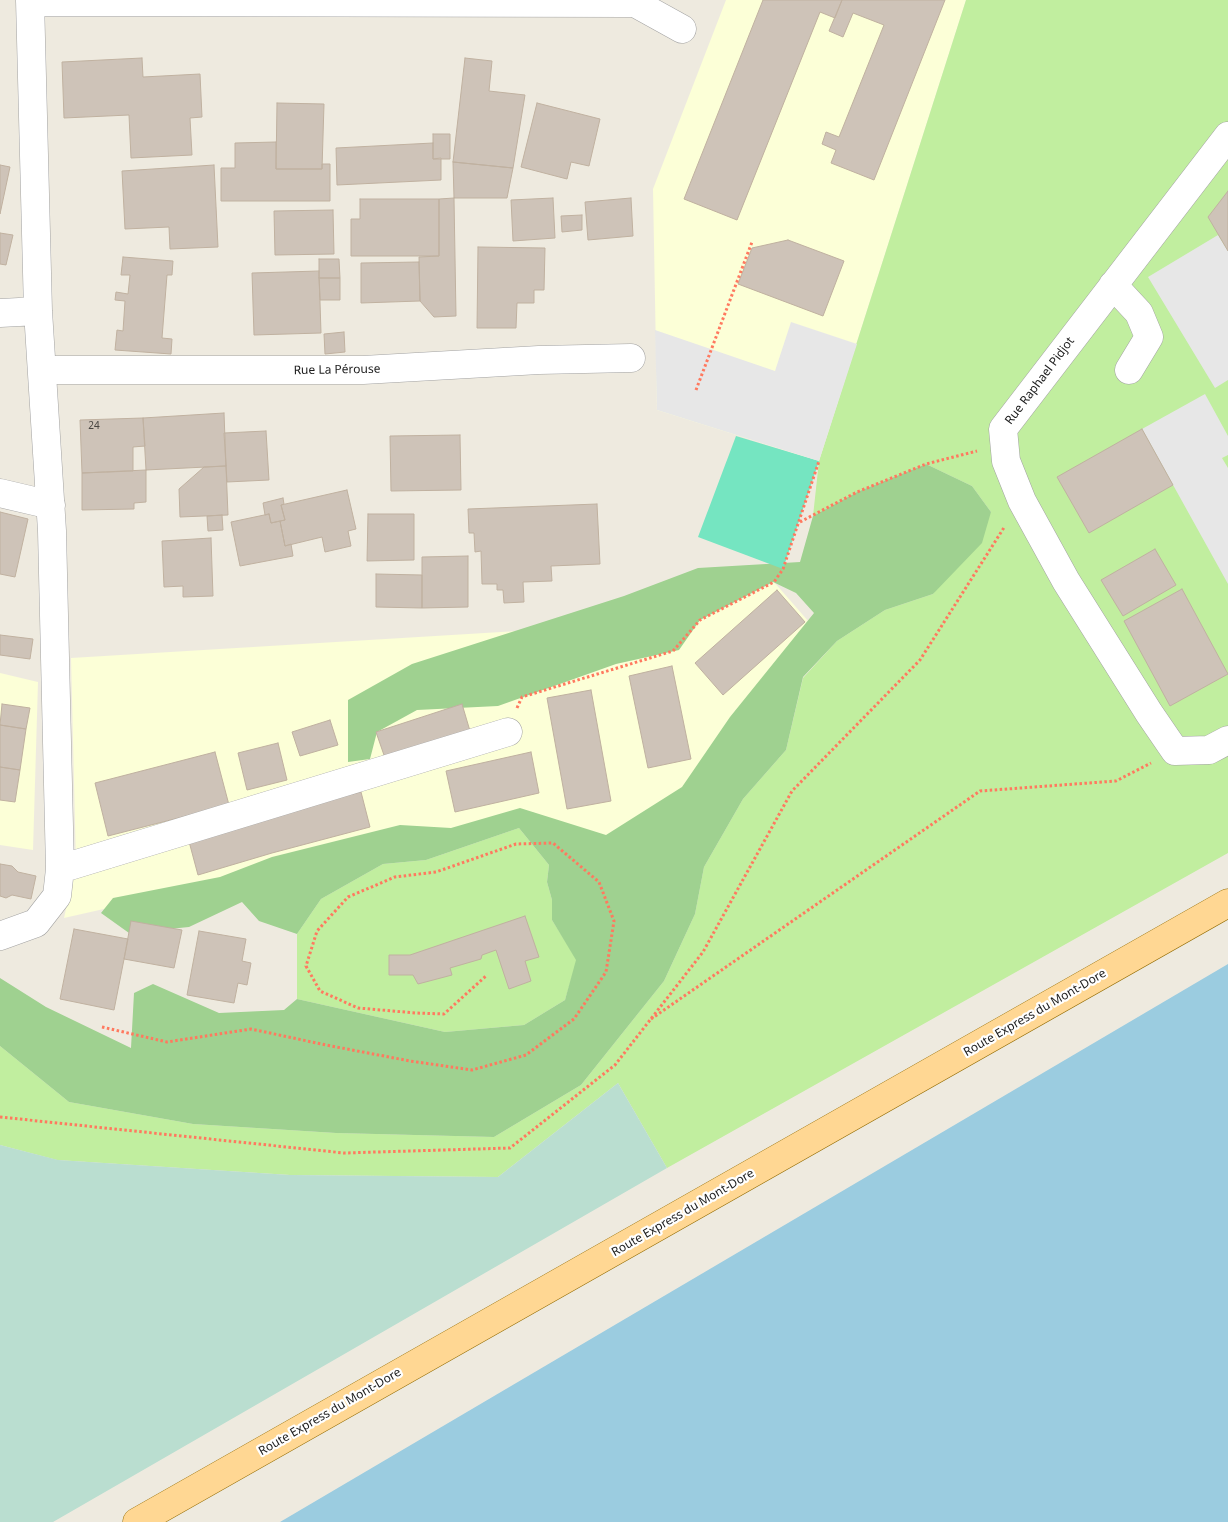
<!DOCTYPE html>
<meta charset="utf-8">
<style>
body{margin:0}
canvas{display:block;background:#eeeadf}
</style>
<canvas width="1228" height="1522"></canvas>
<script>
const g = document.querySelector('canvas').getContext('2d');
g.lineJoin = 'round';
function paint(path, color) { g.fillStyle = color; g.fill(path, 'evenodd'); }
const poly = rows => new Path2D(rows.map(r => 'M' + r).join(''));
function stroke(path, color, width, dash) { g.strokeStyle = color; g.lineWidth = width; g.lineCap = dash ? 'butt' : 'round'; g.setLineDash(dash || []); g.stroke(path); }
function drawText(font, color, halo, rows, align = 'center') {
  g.font = font + ' "Noto Sans",sans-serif'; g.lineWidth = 4.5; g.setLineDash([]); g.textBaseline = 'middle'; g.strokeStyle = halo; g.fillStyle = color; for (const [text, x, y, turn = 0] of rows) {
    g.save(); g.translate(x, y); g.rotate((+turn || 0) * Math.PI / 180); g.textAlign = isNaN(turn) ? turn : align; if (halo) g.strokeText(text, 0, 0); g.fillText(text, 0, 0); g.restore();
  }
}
const education = poly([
 [726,0,966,0,819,461,657,410,653,189],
 [774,582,816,630,685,807,592,851,533,812,64,918,76,864,71,658,700,620],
 [0,673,38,682,33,850,0,845]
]);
const grass = poly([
 [966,0,1228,0,1228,853,667,1168,618,1083,498,1177,290,1175,57,1160,0,1145,0,1046,69,1102,193,1124,336,1133,494,1137,581,1085,664,981,695,914,704,867,743,799,786,750,803,678,837,641,885,610,933,594,991,512,972,486,926,464,857,492,813,516,819,461],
 [519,828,549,865,547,882,552,900,552,920,577,960,565,1000,524,1025,445,1032,297,999,297,934,321,899,383,864,426,860]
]);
const forest = poly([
 [926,464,972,486,991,512,982,543,933,594,885,610,837,641,803,677,786,750,743,799,704,867,695,914,664,981,581,1085,494,1137,336,1133,193,1124,69,1102,0,1046,0,978,46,1007,131,1048,134,993,153,984,219,1013,284,1010,297,999,445,1032,524,1025,565,1000,576,960,552,920,552,900,547,882,549,865,519,828,426,860,383,864,321,899,297,934,259,921,242,902,189,927,129,933,101,913,113,898,220,877,272,857,400,825,451,828,520,808,606,835,682,787,730,717,814,613,796,593,773,582,700,620,679,650,616,664,498,706,417,710,377,732,370,759,348,762,348,700,412,664,624,596,698,568,800,562,813,516,857,492]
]);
const wetland = poly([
 [618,1083,667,1168,53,1522,0,1522,0,1145,58,1160,290,1175,498,1177]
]);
const pitch = poly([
 [736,436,819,461,783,569,698,537]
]);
const parking = poly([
 [1218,235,1228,251,1228,380,1215,388,1148,277],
 [791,322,857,344,819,461,657,410,655,330,775,371],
 [1205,394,1228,436,1228,455,1222,458,1228,468,1228,584,1142,429]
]);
const water = poly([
 [1228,964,1228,1522,280,1522]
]);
const building = poly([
 [763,0,842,0,835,18,820,12,737,220,684,199,763,0],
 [842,0,945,0,874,180,831,163,836,150,822,144,826,132,839,137,884,25,853,13,843,37,829,31,842,0],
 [142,58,143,77,200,74,202,117,190,118,192,155,131,158,129,115,64,118,62,62,142,58],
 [465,58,492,61,489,91,525,95,513,168,453,162,465,58],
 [277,103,324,104,322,169,276,169,277,103],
 [537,103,600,119,589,166,571,162,567,179,521,167,537,103],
 [433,134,450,134,450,159,433,159,433,134],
 [276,142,276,169,322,169,322,164,330,164,330,201,221,201,221,168,235,168,235,143,276,142],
 [433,143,433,159,441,158,441,180,337,185,336,148,433,143],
 [453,162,513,168,507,198,454,198,453,162],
 [0,165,10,167,0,214,0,165],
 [214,165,218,247,170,249,169,227,125,229,122,171,214,165],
 [1228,191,1228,251,1208,217,1228,191],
 [454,198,456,316,434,317,420,301,419,257,439,256,439,199,454,198],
 [553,198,555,238,513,241,511,200,553,198],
 [631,198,633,236,588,240,585,202,631,198],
 [360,199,439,199,439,256,351,256,351,219,360,219,360,199],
 [333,210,334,254,275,255,274,211,333,210],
 [582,215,582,230,562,232,561,216,582,215],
 [0,233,13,235,6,265,0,264,0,233],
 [788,240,844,261,823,316,738,284,752,248,788,240],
 [478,247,545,248,544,290,534,290,534,303,517,303,516,328,477,328,478,247],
 [123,257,173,261,172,275,167,275,162,338,172,339,171,354,115,350,117,330,123,331,125,301,115,300,116,292,128,294,130,275,121,275,123,257],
 [319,259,339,259,340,278,319,278,319,259],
 [419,262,420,301,361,303,361,263,419,262],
 [319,271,321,333,254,335,252,273,319,271],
 [319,278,340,278,340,300,320,300,319,278],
 [344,332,345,352,325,354,324,334,344,332],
 [224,413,226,466,146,470,143,418,224,413],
 [143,418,145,446,133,447,133,471,82,473,80,420,143,418],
 [1142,429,1173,485,1089,533,1057,477,1142,429],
 [266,431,269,480,227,482,224,433,266,431],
 [460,435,461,490,391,491,390,436,460,435],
 [226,466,228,515,180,517,179,489,204,467,226,466],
 [146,470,146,502,134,503,134,509,82,510,82,473,146,470],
 [347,490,356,529,348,531,351,546,325,552,322,537,285,546,280,521,285,520,281,505,347,490],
 [283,498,284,504,281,505,285,520,271,523,269,514,265,515,263,503,283,498],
 [597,504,600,564,551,566,552,581,523,582,524,602,504,603,503,590,497,590,497,584,482,584,481,551,475,552,474,533,469,533,468,509,597,504],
 [0,512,28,519,15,577,0,574,0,512],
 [269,514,271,523,280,521,285,546,291,544,293,556,240,566,231,522,269,514],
 [368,514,414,514,414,560,367,561,368,514],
 [222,515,223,530,208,531,207,516,222,515],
 [211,538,213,596,183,597,183,586,164,587,162,541,211,538],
 [1155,549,1176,585,1123,616,1101,580,1155,549],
 [468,556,468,607,422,608,422,557,468,556],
 [376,574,422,575,422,608,376,607,376,574],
 [1182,589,1228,674,1170,706,1124,621,1182,589],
 [777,590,805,622,723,695,695,663,777,590],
 [0,635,33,639,30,659,0,655,0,635],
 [672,666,691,759,648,768,629,676,672,666],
 [591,690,611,801,567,809,547,698,591,690],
 [2,704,30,708,26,729,0,725,2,704],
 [462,704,470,731,385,758,376,732,462,704],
 [330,720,338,745,300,756,292,732,330,720],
 [0,725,26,729,20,770,0,767,0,725],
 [278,743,287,780,247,790,238,753,278,743],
 [215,752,229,805,108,836,95,783,215,752],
 [531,752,539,793,455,812,446,771,531,752],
 [0,767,20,770,15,802,0,800,0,767],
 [352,791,353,794,361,792,370,827,272,853,198,875,187,834,352,791],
 [0,864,12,866,18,872,36,876,31,899,12,895,6,898,0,896,0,864],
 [525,916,539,957,525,961,531,981,509,989,496,950,482,955,481,959,450,968,452,975,418,984,413,975,389,975,389,955,410,955,525,916],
 [131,921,182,930,174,968,124,959,131,921],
 [74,929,128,939,114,1010,60,999,74,929],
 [199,931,246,939,242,961,251,963,247,985,238,983,234,1003,187,995,199,931]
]);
const path = poly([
 [696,390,752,242],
 [800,522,857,492,926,464,977,451],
 [517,708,522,697,673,651,700,620,774,582,783,569,819,461],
 [651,1019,980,791,1116,781,1151,763],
 [102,1027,167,1042,251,1029,326,1045,410,1061,472,1070,526,1055,574,1019,606,972,614,921,599,882,553,843,516,844,436,872,395,877,348,897,317,931,306,966,320,991,358,1008,416,1013,444,1014,487,975],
 [0,1117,344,1153,510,1148,615,1065,703,952,792,791,920,660,1005,526]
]);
const minor = poly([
 [30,2,635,3,682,29],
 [1228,136,1003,429,1006,461,1022,501,1066,581,1149,713,1175,751,1209,750,1228,740],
 [1113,285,1139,313,1149,337,1129,370],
 [0,313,38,311],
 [42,370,363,370,539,360,631,358],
 [0,493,51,505],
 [60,869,508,732],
 [0,936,36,923,57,896,60,869,52,531,38,311,30,0]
]);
const major = poly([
 [137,1522,1228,903]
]);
const numberNames = [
 ["24",94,426]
];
const streetNames = [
 ["Rue La Pérouse",337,370,-1],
 ["Rue Raphael Pidjot",1040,381,-53],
 ["Route Express du Mont-Dore",1035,1013,-30],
 ["Route Express du Mont-Dore",683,1213,-30],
 ["Route Express du Mont-Dore",330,1412,-30]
];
paint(education, '#fcffd7');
paint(grass, '#c1ee9f');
paint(forest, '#9fd190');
paint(wetland, '#baded0');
paint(pitch, '#75e5c1');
paint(parking, '#e7e7e7');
paint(water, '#9bcce0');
paint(building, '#cec3b8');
stroke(building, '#c0b1a0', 1);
stroke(minor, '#a2a2a2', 29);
stroke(major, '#926b00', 29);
stroke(path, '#ff795f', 3, [2.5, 2.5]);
stroke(minor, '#fff', 28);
stroke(major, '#ffd793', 28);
drawText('10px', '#484542', null, numberNames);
drawText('12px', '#1b1b1b', '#fff', streetNames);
</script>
